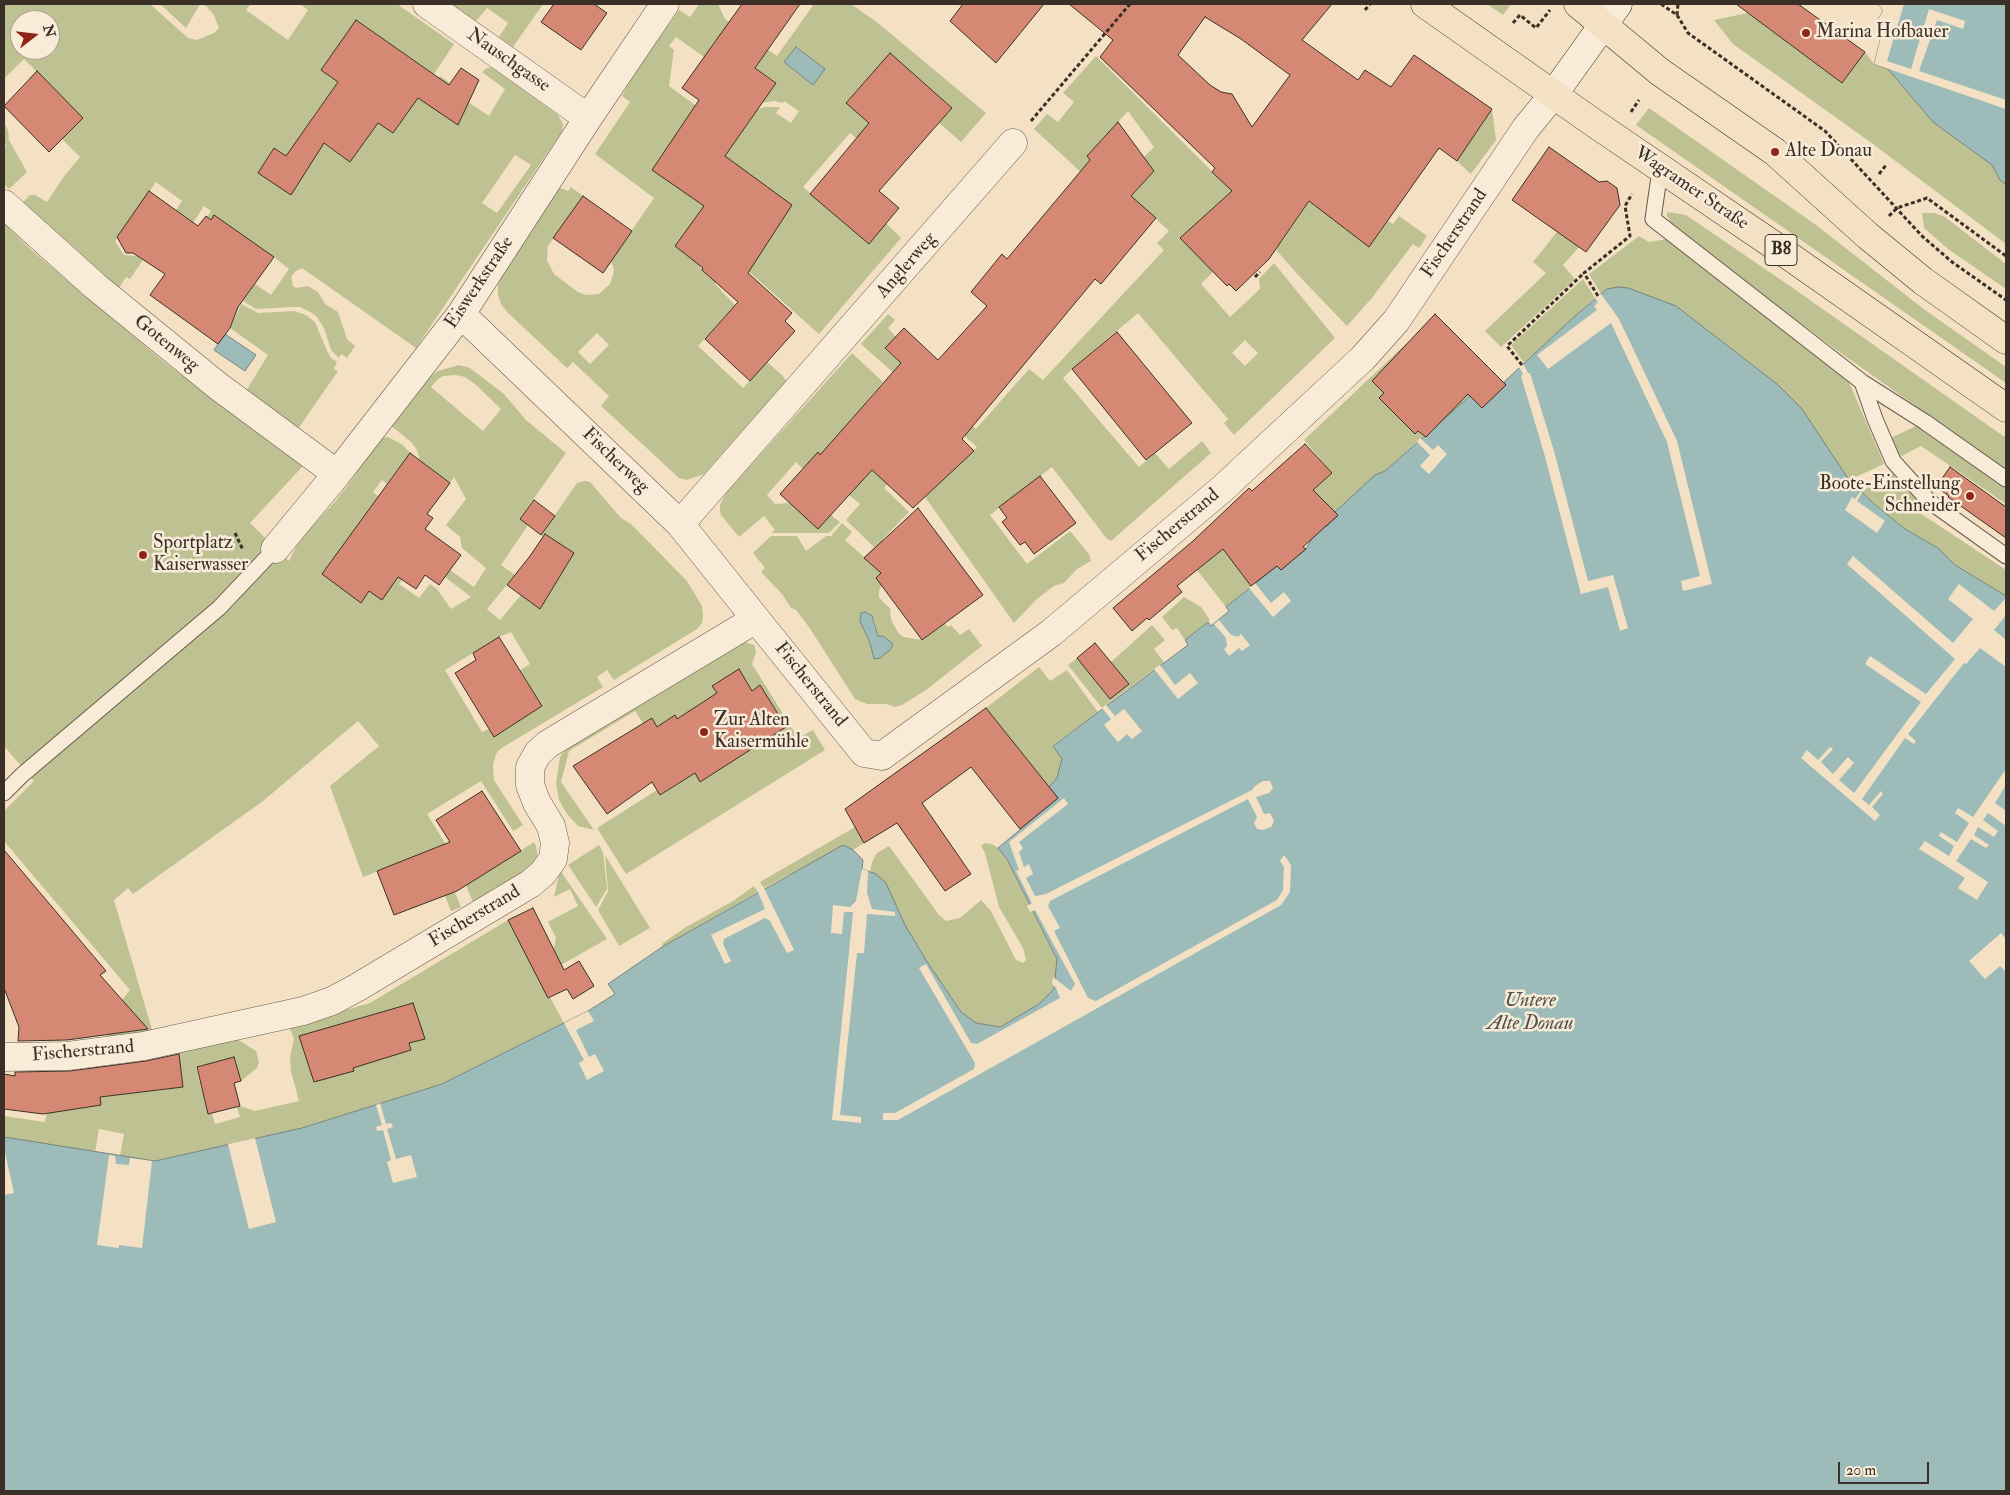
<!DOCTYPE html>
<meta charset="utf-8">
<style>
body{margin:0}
#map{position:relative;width:2010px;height:1495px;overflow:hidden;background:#f4e1c4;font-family:"IM FELL Double Pica",serif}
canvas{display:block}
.frame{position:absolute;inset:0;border:5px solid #3b3027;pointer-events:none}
.north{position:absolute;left:10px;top:10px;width:50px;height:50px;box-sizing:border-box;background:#f8ecd9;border:1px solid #aca192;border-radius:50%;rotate:74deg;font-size:14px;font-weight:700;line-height:20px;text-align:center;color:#3b3027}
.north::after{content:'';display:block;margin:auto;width:18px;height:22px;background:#8f2418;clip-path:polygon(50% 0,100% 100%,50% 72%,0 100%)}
.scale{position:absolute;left:1838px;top:1462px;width:91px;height:22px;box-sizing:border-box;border:2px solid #3b3027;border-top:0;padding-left:6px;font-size:15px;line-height:18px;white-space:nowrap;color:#3b3027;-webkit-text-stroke:4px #f8ecd9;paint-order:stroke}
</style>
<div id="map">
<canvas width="2010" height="1495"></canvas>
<div class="frame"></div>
<div class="north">N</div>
<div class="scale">20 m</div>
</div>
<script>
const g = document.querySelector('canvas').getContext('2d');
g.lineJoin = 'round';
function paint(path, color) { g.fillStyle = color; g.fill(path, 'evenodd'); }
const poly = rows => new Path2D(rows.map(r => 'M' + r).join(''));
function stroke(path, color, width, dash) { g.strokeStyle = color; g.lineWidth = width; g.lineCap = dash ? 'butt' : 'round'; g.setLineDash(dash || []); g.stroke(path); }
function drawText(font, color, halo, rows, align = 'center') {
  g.font = font + ' "IM FELL Double Pica",serif'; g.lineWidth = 5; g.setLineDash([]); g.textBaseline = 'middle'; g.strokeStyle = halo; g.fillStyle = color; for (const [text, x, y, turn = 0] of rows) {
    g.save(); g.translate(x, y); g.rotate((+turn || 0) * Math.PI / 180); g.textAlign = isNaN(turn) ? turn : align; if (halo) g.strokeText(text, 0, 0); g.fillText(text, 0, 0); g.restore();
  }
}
const green = poly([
 [4,4,150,4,188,38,197,40,214,33,219,28,214,15,207,7,202,4,199,6,186,28,160,4,251,4,246,10,288,40,308,10,300,4,397,4,454,44,434,74,356,20,321,70,338,81,305,130,350,162,378,123,393,133,428,84,433,87,440,76,450,83,433,107,458,125,468,102,489,116,505,89,482,72,487,68,492,67,558,115,563,124,562,131,416,348,302,268,296,271,291,277,293,286,296,288,308,286,318,292,325,304,338,312,347,339,355,346,347,358,341,354,339,358,331,350,324,328,317,317,312,313,300,307,293,307,256,309,243,301,255,284,271,295,289,269,274,257,213,221,207,217,211,211,204,206,191,226,190,220,176,210,182,201,156,182,115,241,124,255,137,256,143,260,130,279,126,277,119,288,23,202,30,195,35,195,47,202,65,175,80,157,62,139,83,118,24,59,4,79],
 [20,20,50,20,50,50,20,50],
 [515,155,531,165,497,213,482,203],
 [452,4,543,4,513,47,499,37,508,23,487,8,476,21],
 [699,4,718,4,725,19,777,56,814,4,851,4,878,23,986,113,961,142,939,123,952,108,890,53,846,102,908,158,897,168,881,159,850,133,803,187,869,244,886,223,901,238,819,334,720,246,700,267,716,282,715,284,735,305,698,346,743,388,767,362,782,375,786,381,704,474,687,480,679,478,601,406,609,396,573,362,567,368,508,313,501,304,498,295,498,285,501,276,559,187,568,191,571,187,583,196,548,246,547,260,554,274,578,292,586,295,599,294,610,284,614,271,613,265,610,262,654,198,595,154,630,102,622,96,633,75,679,10,690,17],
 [676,37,704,57,716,40,776,82,762,103,774,101,783,103,784,101,799,111,791,123,776,113,780,107,765,107,758,109,743,130,702,110,669,86,674,50,669,46],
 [597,333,609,345,590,364,578,352],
 [1487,4,1511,4,1503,15],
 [1748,13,1842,83,1865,52,1874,64,1888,69,1933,122,1993,165,2000,180,2006,185,2006,244,1873,144,1733,44,1714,20],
 [1096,56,1250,209,1201,259,1213,272,1201,284,1230,317,1260,289,1259,279,1274,263,1335,338,1234,435,1224,423,1228,419,1138,313,1072,369,1063,378,1139,467,1155,453,1169,469,1202,441,1211,453,1111,541,1107,539,1052,467,990,515,1027,564,1070,531,1089,554,1091,561,1077,569,1064,583,1054,586,1037,599,1014,623,925,497,977,447,861,344,888,314,895,320,888,328,896,337,885,349,976,429,1029,369,1043,380,1164,250,1157,243,1169,231,1131,196,1154,171,1144,157,1154,147,1128,111,1087,156,1095,167,1084,175,1034,129,1047,114,1058,122,1074,102,1063,93],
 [1225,197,1235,209,1202,219],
 [1245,340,1258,353,1245,366,1232,353],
 [1649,108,1816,225,1925,310,2006,367,2006,383,1636,125],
 [1492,109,1496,140,1471,174,1457,161],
 [4,123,8,130,9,140,27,172,9,189,4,184,4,150,6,146,4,142],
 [1336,163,1369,246,1388,221,1393,224,1399,216,1427,236,1419,248,1413,244,1371,299,1347,326,1299,276,1277,251,1276,245,1282,241],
 [1667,212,1686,215,1790,286,2006,438,2006,470,1838,351,1760,293,1672,225,1667,216],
 [1922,213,1934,213,1945,217,2006,264,2006,289,1948,249,1924,228],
 [4,223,29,248,164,362,303,466,250,523,289,561,300,539,333,504,354,477,377,441,381,438,388,437,403,445,410,453,387,484,382,480,373,492,379,497,402,580,399,584,419,598,430,584,437,589,451,609,471,597,445,577,450,570,474,587,486,568,462,548,460,537,446,525,466,499,454,477,450,483,420,460,417,450,412,443,399,432,391,426,429,377,438,371,459,365,470,368,504,394,526,420,566,453,520,518,528,525,501,565,515,575,487,609,500,620,521,595,540,609,574,553,545,534,543,537,541,535,577,483,585,481,590,482,621,518,631,524,687,581,702,606,703,617,702,623,697,629,614,680,607,670,597,677,603,687,500,749,496,754,493,765,494,780,523,825,513,831,481,781,427,814,470,883,534,842,536,846,538,858,531,871,473,902,463,878,451,883,461,907,451,911,430,858,423,853,363,877,330,786,379,746,358,721,263,801,133,894,128,888,114,900,153,1033,108,1039,104,1022,130,990,4,841,4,811,34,781,4,746],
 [456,375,465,377,475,384,501,409,483,431,431,387,438,379,443,376],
 [511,632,530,664,520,670,542,706,495,736,489,729,482,732,445,670,499,637],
 [1557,232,1579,247,1563,265,1575,279,1501,347,1485,331,1546,273,1533,262],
 [1639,236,1649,242,1667,239,1846,375,1884,464,1849,480,1841,489,1786,393,1777,384,1730,348,1618,287,1607,289,1601,294,1589,274],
 [1583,279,1595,298,1524,363,1511,345],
 [241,304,258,313,294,311,306,315,315,322,327,351,331,358,337,362,334,369,338,371,298,429,246,391,268,355,230,328],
 [1448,326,1463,342,1440,366,1470,396,1463,401,1463,405,1420,439,1385,471,1375,475,1369,490,1311,540,1285,514,1332,473,1304,440,1409,341,1422,353],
 [1380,398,1419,430,1414,433],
 [1330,507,1338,515,1327,526,1319,517],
 [852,353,883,382,847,424,882,454,932,435,884,488,909,512,883,539,898,557,936,531,942,541,882,586,879,590,879,597,885,604,891,609,890,614,892,622,899,634,904,637,922,640,944,623,948,627,951,625,960,635,969,629,982,646,926,690,902,705,895,707,886,704,867,704,855,699,809,627,796,610,791,608,782,594,761,572,765,568,753,553,771,536,797,536,806,551,826,536,831,536,842,523,852,532,845,540,864,557,874,547,846,520,860,504,849,495,856,487,818,453,803,469,796,462,767,495,775,504,790,503,831,515,840,522,829,533,771,533,775,530,764,516,739,537,721,515,720,510,720,505,726,493],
 [874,620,878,636,874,659,870,643,860,621],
 [1918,425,2006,487,2006,504,1921,446,1900,457,1891,438],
 [1891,472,1925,505,1920,513,2006,570,2006,596,1955,565,1938,548,1905,529,1862,493,1875,480],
 [1207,528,1251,586,1226,607,1197,570,1207,561,1192,542],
 [1184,597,1201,607,1210,620,1185,640,1177,628,1172,630,1162,617],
 [1152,625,1165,640,1154,649,1164,662,1102,708,1068,665,1077,658,1110,699,1128,684,1111,662],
 [742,641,754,645,756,652,752,664,798,738,813,730,825,750,626,874,597,828,657,790,661,795,695,773,700,781,786,726,760,686,752,691,739,670,712,686,725,706,701,721,693,709,677,719,675,716,657,727,652,718,643,723,635,711,569,751,561,782,594,830,578,826,567,814,559,800,556,783,560,757,568,746],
 [1039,667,1050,681,1067,670,1098,712,1053,745,1062,759,1057,778,1049,787,986,708],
 [855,827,864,843,853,850,849,857,788,875,764,888,760,882],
 [985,843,992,844,998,848,1007,859,1057,959,1054,989,1039,1004,1000,1027,976,1023,961,1012,926,960,870,872,872,862,877,853,889,846,939,915,946,921,960,918,981,900,991,911,1016,960,1023,963,1026,960,1023,948,999,907,985,853,981,846],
 [599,845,603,852,607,889,596,907,568,865],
 [605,855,650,928,619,946,598,910,608,891],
 [560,870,607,939,552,970,550,966,556,938,548,922,578,906,570,889,554,897],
 [754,886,758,892,662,947,663,943,686,927,733,901],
 [508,920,564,1023,442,1084,302,1128,155,1161,120,1156,124,1134,99,1129,95,1153,4,1137,4,1116,45,1122,47,1113,100,1105,100,1097,183,1087,178,1052,237,1039,256,1051,259,1062,257,1068,241,1081,234,1057,196,1068,208,1114,212,1113,215,1124,240,1117,237,1107,240,1106,255,1111,299,1101,291,1071,290,1057,294,1039,289,1026,370,1003]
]);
const water = poly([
 [1878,4,2006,4,2006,185,2000,180,1992,165,1933,122,1888,69,1874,64,1883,29,1876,23,1883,11,1878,4],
 [796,47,825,69,813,85,784,62,796,47],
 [1618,287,1628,288,1676,306,1777,384,1802,409,1849,480,1872,502,1905,529,1938,548,1955,565,2006,596,2006,1491,4,1491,4,1137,155,1161,302,1128,442,1084,588,1011,615,994,608,984,662,947,843,845,853,850,863,860,862,869,876,874,886,883,905,925,926,960,961,1012,976,1023,1000,1027,1039,1004,1054,989,1057,959,1007,859,998,848,1058,798,1049,787,1057,778,1062,759,1053,746,1188,645,1185,640,1208,622,1211,626,1229,611,1226,607,1277,566,1281,570,1306,549,1311,540,1312,533,1327,526,1338,516,1335,512,1375,475,1385,471,1470,396,1482,408,1506,385,1504,382,1575,316,1607,289,1618,287],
 [225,334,256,355,245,371,214,350,225,334],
 [865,612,872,616,878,636,883,636,893,644,890,650,880,658,874,659,870,643,860,621,861,613,865,612]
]);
const pier = poly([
 [1878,4,1904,4,1887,61,1911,69,1929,9,1965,21,1963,29,1937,20,1919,71,2006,100,2006,109,1874,64,1883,29,1876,23,1883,11],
 [1601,294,1619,319,1677,441,1712,584,1683,591,1681,581,1700,576,1667,442,1611,323,1548,369,1537,355,1597,310,1594,306,1598,302,1595,298],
 [1523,364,1528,373,1530,373,1554,451,1588,581,1613,575,1628,628,1620,631,1608,587,1581,594,1544,453,1521,376,1523,374,1519,367],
 [1420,438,1433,450,1438,445,1447,454,1429,474,1420,466,1430,455,1417,442],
 [1861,491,1862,493,1857,501,1885,521,1877,533,1845,510,1852,497,1855,499],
 [1853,556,1953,643,1973,619,1948,599,1959,584,1994,611,2006,598,2006,615,1994,630,2006,640,2006,667,1980,648,1966,664,1964,663,1908,734,1916,741,1914,744,1905,738,1862,799,1869,805,1881,791,1883,794,1872,807,1880,815,1875,821,1801,758,1807,750,1818,760,1830,747,1833,749,1821,762,1833,774,1848,757,1854,763,1839,780,1854,793,1921,702,1865,664,1870,656,1926,694,1955,659,1847,564],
 [1255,583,1271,603,1284,592,1291,601,1273,617,1249,588],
 [1219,620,1231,635,1238,637,1241,634,1250,645,1242,651,1239,648,1229,656,1224,649,1227,646,1226,638,1214,624],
 [1160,665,1175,685,1190,673,1198,683,1178,699,1154,669],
 [1106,705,1115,716,1124,709,1142,731,1132,739,1127,734,1118,742,1104,725,1111,719,1102,708],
 [2006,769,2006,785,1995,803,2006,811,2006,826,1988,813,1983,820,1998,831,1994,837,1978,827,1974,835,1989,845,1986,848,1971,839,1956,861,1988,882,1977,900,1958,888,1965,878,1919,849,1925,841,1949,856,1954,846,1939,836,1941,832,1957,842,1969,823,1955,813,1958,808,1973,817],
 [1263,781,1270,781,1273,788,1269,793,1256,797,1264,814,1270,813,1274,821,1271,827,1263,830,1257,829,1254,823,1257,817,1248,799,1050,901,1048,906,1060,928,1054,931,1088,998,1096,1001,1277,900,1283,890,1284,867,1280,861,1284,855,1291,865,1290,892,1281,905,898,1120,883,1120,883,1113,895,1113,974,1069,975,1063,919,968,926,964,971,1043,977,1044,1060,998,1056,988,1052,984,1053,977,1071,991,1075,984,1035,910,1030,912,1027,906,1032,903,1016,871,1019,870,1009,842,1064,798,1068,804,1019,842,1023,848,1019,852,1024,867,1029,864,1033,874,1026,878,1035,896,1046,894,1252,790,1255,786],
 [862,869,868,871,867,893,872,909,895,912,895,916,867,914,864,953,857,953,840,1115,861,1117,861,1123,832,1120,853,912,844,912,842,934,831,933,833,905,850,907,856,901],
 [764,888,794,950,787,953,770,921,765,918,724,939,723,944,731,961,725,964,711,935,765,909,758,892],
 [2001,933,2006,939,2006,972,2000,966,1985,979,1969,961],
 [588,1011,594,1021,576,1030,589,1057,595,1054,604,1071,587,1080,579,1063,584,1060,564,1023],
 [380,1103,386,1124,391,1123,393,1127,387,1129,396,1159,411,1155,417,1177,393,1183,387,1162,391,1160,383,1130,377,1131,376,1127,382,1125,376,1105],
 [255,1138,276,1222,249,1229,228,1144],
 [4,1148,14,1193,4,1195],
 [109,1155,115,1156,116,1164,129,1165,130,1158,152,1161,142,1248,119,1245,119,1248,97,1245]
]);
const building = poly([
 [554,4,594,4,607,13,581,50,541,22,554,4],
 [742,4,800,4,755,68,776,83,725,156,792,205,748,273,792,313,785,321,795,331,750,381,705,339,738,302,702,270,703,268,675,246,704,206,652,170,699,100,682,88,742,4],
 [963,4,1044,4,996,63,950,21,963,4],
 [1069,4,1332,4,1302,40,1358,80,1365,70,1391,87,1414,55,1492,109,1457,161,1439,148,1369,247,1309,201,1269,259,1236,291,1229,284,1227,286,1180,238,1232,191,1212,172,1215,168,1100,57,1113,40,1069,4],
 [1205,17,1241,39,1290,75,1252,127,1232,94,1221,92,1210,85,1178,55,1205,17],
 [1736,4,1798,4,1865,52,1842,83,1736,4],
 [356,20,449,85,461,68,479,80,458,125,418,98,393,133,378,123,350,162,324,143,291,195,258,173,274,148,286,156,338,82,321,70,356,20],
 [890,53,952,108,879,191,899,208,869,244,810,194,869,123,846,103,890,53],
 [37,71,83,118,49,152,4,106,37,71],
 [1118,122,1154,171,1131,196,1156,218,1101,284,1095,279,962,439,974,451,913,508,872,470,818,529,780,494,818,452,820,455,901,363,885,348,904,328,938,360,987,306,971,292,1002,254,1007,259,1090,160,1087,156,1118,122],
 [1549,147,1599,182,1607,181,1617,188,1620,205,1586,252,1512,200,1549,147],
 [149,191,198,226,206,216,211,220,214,215,274,257,238,307,230,328,218,344,150,295,165,274,133,253,126,253,117,237,149,191],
 [583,196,632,231,603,273,553,238,583,196],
 [1435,314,1506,385,1482,408,1468,394,1426,437,1418,431,1415,434,1379,398,1384,393,1372,381,1435,314],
 [1117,332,1192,423,1146,460,1072,369,1117,332],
 [1305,444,1332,473,1313,490,1338,515,1303,547,1306,549,1281,570,1277,566,1251,586,1223,549,1177,586,1182,592,1149,620,1147,618,1132,631,1113,608,1193,541,1249,488,1252,491,1305,444],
 [410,453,450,483,427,514,433,518,425,529,461,555,439,585,425,575,416,589,398,577,382,600,369,591,361,603,322,574,410,453],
 [1950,467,2006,507,2006,538,1948,497,1949,496,1936,487,1950,467],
 [1040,476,1076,523,1034,554,1025,542,1020,545,1002,522,1007,518,999,507,1040,476],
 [534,500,555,516,541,535,520,519,534,500],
 [918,508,983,595,922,640,876,578,881,573,864,558,918,508],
 [545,534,574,553,540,609,507,585,530,556,545,534],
 [499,637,542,706,494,737,455,673,476,660,473,653,499,637],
 [1095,643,1129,684,1110,699,1077,658,1095,643],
 [739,669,752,691,760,685,786,727,700,782,695,773,660,795,652,782,607,814,573,766,652,718,657,727,675,715,677,719,717,693,712,686,739,669],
 [986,708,1058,798,1020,829,971,767,922,803,971,874,945,891,897,823,864,843,845,809,986,708],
 [482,791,521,851,457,891,394,915,377,871,450,842,436,820,482,791],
 [4,850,106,971,100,975,148,1029,67,1040,18,1041,19,1027,4,988,4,850],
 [533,908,564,970,579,961,594,986,573,999,567,989,548,998,508,920,533,908],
 [413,1003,425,1039,409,1043,411,1050,353,1068,354,1071,314,1082,299,1036,413,1003],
 [179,1054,183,1087,100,1097,101,1105,43,1114,4,1109,4,1074,15,1076,15,1072,70,1071,146,1061,179,1054],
 [234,1057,241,1081,234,1083,240,1106,208,1114,197,1067,234,1057]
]);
const path = poly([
 [1661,4,1677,15,1688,33,1825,131,1922,236,1952,262,2006,300],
 [1365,10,1370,4],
 [1677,15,1678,4],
 [1513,23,1520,15,1536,28,1550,10],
 [1631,112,1639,100],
 [1031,121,1130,4],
 [1879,174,1887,164],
 [1889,216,1897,208,1927,198,2006,256],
 [1255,277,1260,272],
 [1598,296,1584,273,1630,236,1625,206,1632,194],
 [1522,365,1507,346,1584,273],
 [235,533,243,550]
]);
const service = poly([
 [1660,170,1653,219,1862,382,1925,422,2006,479],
 [1862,382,1875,419,1893,461,1929,501,2006,556],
 [4,793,22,775,219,608,275,549]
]);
const minor = poly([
 [427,4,588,118],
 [4,204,95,286,218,386,337,474],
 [461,314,680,524,756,619],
 [680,524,1013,143],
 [275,549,337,474,461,314,588,118,665,4],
 [4,1057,68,1056,144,1046,303,1011,332,1001,358,987,530,884,543,873,553,859,555,843,551,826,537,803,530,785,530,767,538,753,548,744,756,619,864,753,882,756,1051,633,1222,489,1363,358,1396,321,1526,128,1553,95]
]);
const secondary = poly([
 [1553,95,1618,4]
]);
const primary = poly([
 [1425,4,1591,121,1772,244,2006,408],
 [1578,4,1660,72,1775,152,1868,236,1923,281,2006,340]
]);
const markers = [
 [1806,33,5,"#8f2418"],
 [1775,152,5,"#8f2418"],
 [1970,496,5,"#8f2418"],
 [143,555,5,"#8f2418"],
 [704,732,5,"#8f2418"]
];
const shields = [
 [1781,250,32]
];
const shieldNames = [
 ["B8",1781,250]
];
const poiNames = [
 ["Marina Hofbauer",1816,33],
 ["Alte Donau",1785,152],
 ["Boote-Einstellung",1960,485,"right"],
 ["Schneider",1960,507,"right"],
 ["Sportplatz",153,544],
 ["Kaiserwasser",153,566],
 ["Zur Alten",714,721],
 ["Kaisermühle",714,743]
];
const streetNames = [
 ["Nauschgasse",508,61,35],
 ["Wagramer Straße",1691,189,34],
 ["Fischerstrand",1455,234,-56],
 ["Anglerweg",907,266,-49],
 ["Eiswerkstraße",480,283,-56],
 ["Gotenweg",166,344,39],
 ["Fischerweg",615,461,44],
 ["Fischerstrand",1178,526,-40],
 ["Fischerstrand",810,685,51],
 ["Fischerstrand",475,917,-31],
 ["Fischerstrand",83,1052,-5]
];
const waterNames = [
 ["Untere",1530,1002],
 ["Alte Donau",1530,1025]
];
paint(green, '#bec292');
paint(water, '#9dbcb9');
stroke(water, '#76847f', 1);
paint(pier, '#f4e1c4');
paint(building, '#d58975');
stroke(building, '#3b3027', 1);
stroke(service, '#695c4e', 17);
stroke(minor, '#695c4e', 29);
stroke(secondary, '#3b3027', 29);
stroke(primary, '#3b3027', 29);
stroke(path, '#3b3027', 3, [4, 2.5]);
stroke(service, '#f8ecd9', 15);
stroke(minor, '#f8ecd9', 28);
stroke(secondary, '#f8ecd9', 28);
stroke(primary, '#f4e1c4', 28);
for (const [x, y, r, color] of markers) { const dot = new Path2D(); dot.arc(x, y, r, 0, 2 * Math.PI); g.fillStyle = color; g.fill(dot); stroke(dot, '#f8ecd9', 2); }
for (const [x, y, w] of shields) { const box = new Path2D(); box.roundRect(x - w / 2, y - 15.5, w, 31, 4); g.fillStyle = '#f8ecd9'; g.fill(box); stroke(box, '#3b3027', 1); }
drawText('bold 18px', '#3b3027', null, shieldNames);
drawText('19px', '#3b3027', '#f8ecd9', poiNames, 'left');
drawText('19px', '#3b3027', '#f8ecd9', streetNames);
drawText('italic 20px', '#54534c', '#f8ecd9', waterNames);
</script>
